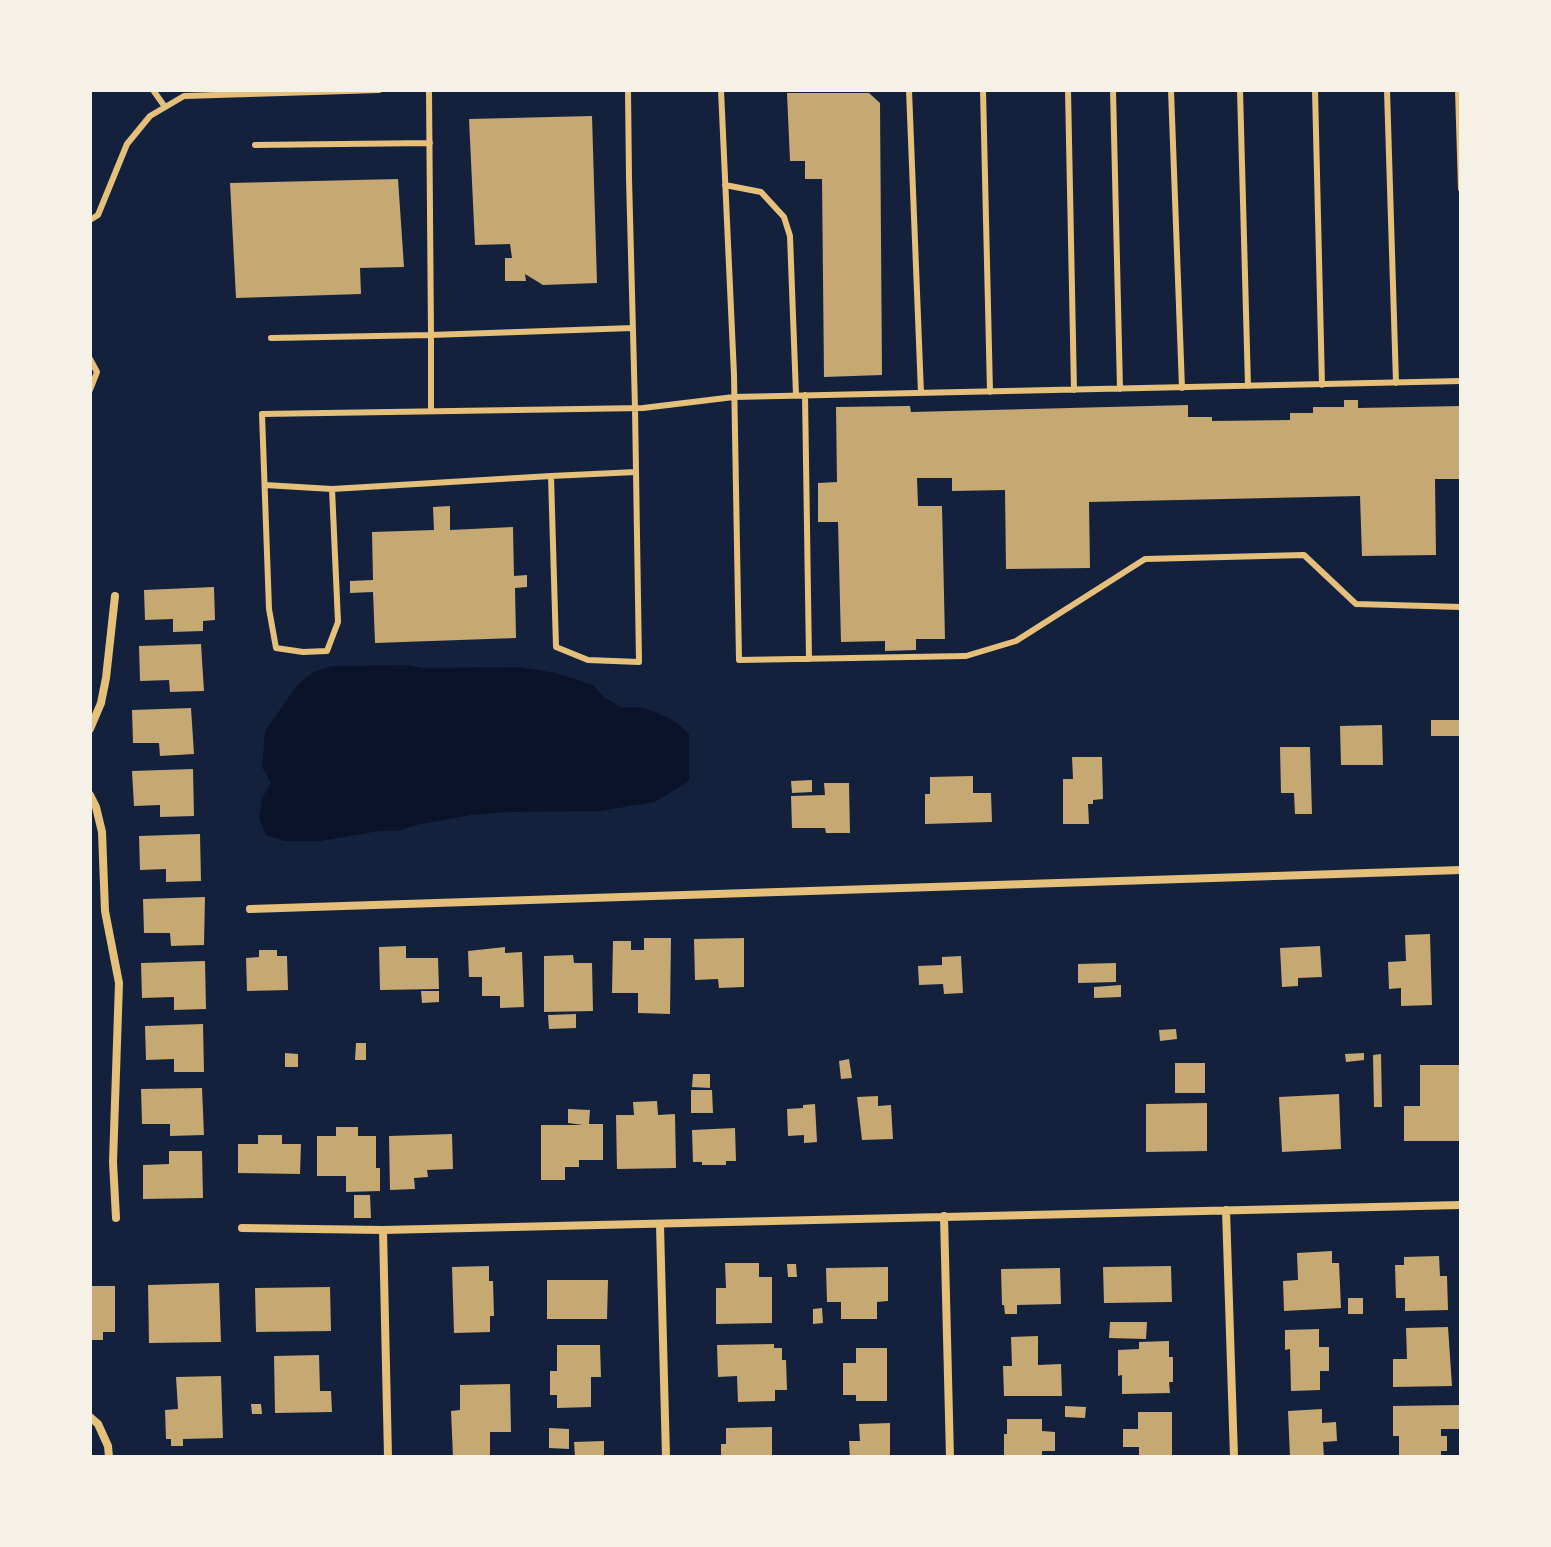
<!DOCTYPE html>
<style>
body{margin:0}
#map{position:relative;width:1551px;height:1547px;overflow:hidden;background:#14213d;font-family:Helvetica,sans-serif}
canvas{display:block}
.frame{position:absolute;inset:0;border:92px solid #f6f1e7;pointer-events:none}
</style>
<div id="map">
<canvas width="1551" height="1547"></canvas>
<div class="frame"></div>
</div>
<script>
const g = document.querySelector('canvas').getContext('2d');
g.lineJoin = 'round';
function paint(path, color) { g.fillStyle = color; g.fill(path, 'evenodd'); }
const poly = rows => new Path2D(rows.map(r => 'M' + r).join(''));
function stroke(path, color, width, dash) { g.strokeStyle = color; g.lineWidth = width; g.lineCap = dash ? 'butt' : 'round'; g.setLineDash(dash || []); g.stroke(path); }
const water = poly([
 [406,665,424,668,519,667,556,673,593,685,605,698,621,707,640,707,658,713,676,722,689,734,689,781,655,802,600,811,508,812,471,815,416,825,398,831,379,831,321,841,284,841,266,835,259,817,262,798,271,783,262,767,265,731,298,684,314,672,332,666]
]);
const building = poly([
 [787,93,869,93,880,103,882,375,824,377,822,179,805,179,805,161,790,161],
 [592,116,597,283,543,285,525,274,526,281,505,281,505,258,512,258,510,244,475,245,469,119],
 [398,179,404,267,360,268,361,294,236,298,230,183],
 [1344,400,1358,400,1358,408,1461,406,1461,479,1435,479,1436,555,1362,556,1360,496,1089,502,1090,568,1006,569,1005,490,952,491,952,478,917,478,918,506,942,506,945,639,916,639,916,650,885,651,885,641,841,642,838,522,818,522,818,483,837,482,836,407,910,406,911,412,1188,405,1188,417,1212,417,1212,421,1290,420,1290,413,1313,413,1313,407,1344,407],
 [450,506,450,530,513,527,514,576,527,575,527,587,515,588,516,638,375,643,373,592,350,593,350,581,373,580,372,532,434,530,433,507],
 [214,587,215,620,203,621,203,631,173,632,173,619,145,620,144,590],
 [201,644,204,691,170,692,169,680,140,681,139,646],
 [191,708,194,754,160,756,159,743,133,743,132,710],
 [1431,720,1461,720,1461,736,1431,736],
 [1382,725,1383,765,1341,765,1340,726],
 [1280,747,1310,747,1312,814,1295,814,1294,793,1281,793],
 [1072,757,1102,757,1103,799,1093,800,1093,804,1088,804,1089,824,1063,824,1063,779,1073,779],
 [193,769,194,816,160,817,160,805,134,806,132,771],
 [973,776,973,793,991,793,992,822,925,824,925,794,930,794,930,777],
 [812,780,812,792,792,793,791,781],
 [824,783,849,783,850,833,826,833,825,828,792,828,791,796,825,795],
 [200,834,201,881,166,882,166,869,140,870,139,836],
 [205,897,204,945,171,946,170,933,144,933,143,899],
 [1430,934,1432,1005,1401,1006,1401,988,1389,989,1388,962,1406,961,1405,935],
 [644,938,671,938,670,1014,638,1013,638,993,612,993,613,941,631,941,631,950,644,950],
 [744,938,744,987,719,988,718,979,695,980,694,939],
 [406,946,406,958,438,958,439,989,380,990,379,947],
 [1320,946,1322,977,1298,978,1298,986,1282,987,1280,948],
 [505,947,505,953,522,952,524,1007,500,1008,500,996,482,996,482,977,469,977,468,951],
 [259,950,277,950,277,956,287,956,288,990,247,991,246,958,259,957],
 [573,955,574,963,592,963,593,1011,544,1012,544,956],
 [961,956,963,993,944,994,943,984,919,985,918,966,942,965,942,957],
 [205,961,206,1009,174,1010,174,997,142,998,141,963],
 [1116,963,1116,982,1078,983,1078,964],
 [1121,985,1121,997,1094,998,1094,987],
 [421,991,439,991,439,1002,422,1003],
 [576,1014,576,1028,549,1029,548,1015],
 [203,1024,204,1072,174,1072,174,1059,146,1060,145,1026],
 [1176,1029,1177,1039,1160,1041,1159,1030],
 [356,1043,366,1043,366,1060,355,1060],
 [285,1053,298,1054,298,1067,285,1067],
 [1364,1053,1364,1060,1346,1062,1345,1054],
 [1381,1054,1382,1107,1374,1107,1373,1055],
 [849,1059,852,1078,841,1079,839,1061],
 [1175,1063,1205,1063,1205,1093,1175,1093],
 [1420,1065,1461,1065,1461,1141,1404,1141,1404,1106,1420,1106],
 [693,1074,710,1074,710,1088,692,1087],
 [202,1088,204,1135,170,1136,170,1124,142,1124,141,1089],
 [691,1090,712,1090,713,1113,691,1113],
 [1339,1094,1341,1149,1282,1152,1279,1097],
 [878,1096,878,1106,891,1105,893,1139,862,1140,857,1097],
 [657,1101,658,1115,675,1114,676,1168,617,1169,616,1115,634,1115,633,1102],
 [1207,1103,1207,1151,1146,1152,1146,1104],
 [815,1104,817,1142,804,1143,804,1135,788,1136,787,1109,803,1108,803,1105],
 [568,1109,590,1110,589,1124,603,1124,603,1160,579,1160,579,1167,565,1167,565,1180,541,1180,541,1125,583,1125,568,1123],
 [336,1127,358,1127,358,1136,376,1136,376,1168,380,1168,380,1191,346,1192,346,1176,317,1176,317,1136,336,1136],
 [735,1128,736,1161,726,1161,726,1165,702,1165,702,1162,693,1162,692,1130],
 [452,1134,453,1169,427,1170,428,1177,414,1178,415,1189,390,1190,389,1136],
 [258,1135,282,1135,282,1144,301,1144,300,1174,238,1173,238,1144,258,1144],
 [169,1151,202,1151,203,1198,143,1199,143,1165,169,1164],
 [354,1195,370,1195,371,1218,354,1218],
 [1332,1251,1332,1263,1339,1263,1341,1308,1284,1311,1283,1281,1298,1280,1297,1253],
 [1439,1256,1440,1276,1447,1276,1448,1310,1405,1311,1405,1298,1396,1298,1395,1265,1404,1265,1404,1257],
 [725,1263,759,1263,759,1277,772,1277,772,1323,716,1324,716,1288,726,1288],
 [787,1264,796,1264,797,1277,788,1277],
 [489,1266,489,1281,493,1281,494,1316,490,1316,490,1332,454,1333,452,1267],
 [1171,1266,1172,1302,1104,1303,1103,1267],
 [888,1267,888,1301,877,1302,877,1319,841,1319,841,1302,827,1302,826,1268],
 [1060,1268,1061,1304,1017,1305,1017,1314,1005,1314,1004,1305,1002,1305,1001,1269],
 [547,1280,608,1280,607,1319,547,1319],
 [219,1283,221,1342,149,1343,148,1285],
 [90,1286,115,1286,115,1332,103,1332,103,1340,90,1340],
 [330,1287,331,1331,256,1332,255,1288],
 [1348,1298,1363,1298,1363,1314,1348,1314],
 [822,1308,823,1323,813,1324,813,1309],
 [1110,1322,1147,1322,1146,1339,1109,1338],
 [1448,1327,1452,1386,1393,1387,1393,1359,1407,1359,1406,1328],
 [1319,1329,1319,1347,1329,1347,1329,1371,1320,1371,1320,1390,1291,1391,1290,1349,1285,1350,1285,1330],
 [1038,1336,1038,1365,1061,1364,1062,1396,1004,1396,1003,1366,1012,1366,1011,1337],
 [1169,1341,1169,1357,1173,1357,1173,1382,1169,1382,1170,1393,1122,1394,1122,1375,1118,1376,1118,1350,1139,1349,1139,1342],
 [774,1344,774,1348,782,1348,782,1360,786,1360,787,1390,775,1390,775,1401,738,1402,737,1376,718,1377,717,1345],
 [557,1345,600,1345,601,1377,591,1377,591,1407,557,1408,557,1395,550,1395,550,1371,557,1371],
 [856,1348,887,1348,887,1401,856,1401,856,1395,843,1395,843,1363,856,1363],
 [319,1355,320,1391,331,1391,332,1412,275,1413,274,1356],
 [221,1376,223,1438,183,1439,183,1446,171,1446,171,1439,166,1439,165,1410,178,1409,176,1377],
 [510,1384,511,1432,490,1432,490,1457,453,1457,451,1411,460,1410,460,1385],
 [251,1404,261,1404,262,1414,252,1414],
 [1461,1405,1461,1429,1441,1429,1441,1436,1447,1436,1447,1451,1441,1451,1441,1457,1399,1457,1399,1436,1393,1436,1393,1406],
 [1065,1406,1086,1407,1085,1418,1065,1417],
 [1322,1409,1322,1423,1336,1422,1337,1441,1323,1442,1324,1457,1290,1457,1288,1411],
 [1138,1412,1172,1412,1172,1457,1139,1457,1139,1447,1123,1447,1123,1429,1138,1429],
 [1007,1419,1042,1419,1042,1431,1055,1432,1055,1451,1042,1451,1042,1457,1007,1457,1004,1455,1004,1434,1007,1434],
 [890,1423,890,1457,850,1457,849,1441,860,1441,859,1424],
 [772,1427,772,1457,721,1457,721,1444,726,1444,726,1428],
 [549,1428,569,1429,569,1449,549,1448],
 [604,1441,604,1457,575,1457,574,1442]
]);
const service = poly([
 [153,90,165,107],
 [429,90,431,335,633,328],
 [628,90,629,178,635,408,639,662,588,660,556,647,551,476,636,472],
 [721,90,734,375,739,660,966,656,1016,641,1145,559,1304,555,1356,604,1461,607],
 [909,90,921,393],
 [983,90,990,392],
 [1068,90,1074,390],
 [1113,90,1120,389],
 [1171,90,1182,388],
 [1240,90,1248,386],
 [1315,90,1322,385],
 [1387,90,1396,383],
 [1458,90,1461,189],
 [255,145,430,143],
 [725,185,761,192,784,217,790,236,796,395],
 [90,220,98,215,127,144,150,116,184,96,379,90],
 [271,338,431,335,431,411],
 [90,359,97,372,90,390],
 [805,395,809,659],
 [551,476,332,489,338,622,327,651,303,652,276,648,269,609,262,414,643,408,734,397,1461,381],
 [265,485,332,489]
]);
const minor = poly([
 [90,729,101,703,106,678,115,596],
 [90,795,96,807,102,832,105,911,119,983,113,1162,116,1218],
 [250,909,1461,870],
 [1226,1210,1234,1457],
 [944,1216,950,1457],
 [660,1225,666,1457],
 [242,1228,383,1230,1461,1205],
 [383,1230,388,1457],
 [90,1417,98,1424,108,1446,109,1457]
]);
paint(water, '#0b132b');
paint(building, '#c6a872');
stroke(service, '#e5c07b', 6);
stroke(minor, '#e5c07b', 8);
</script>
